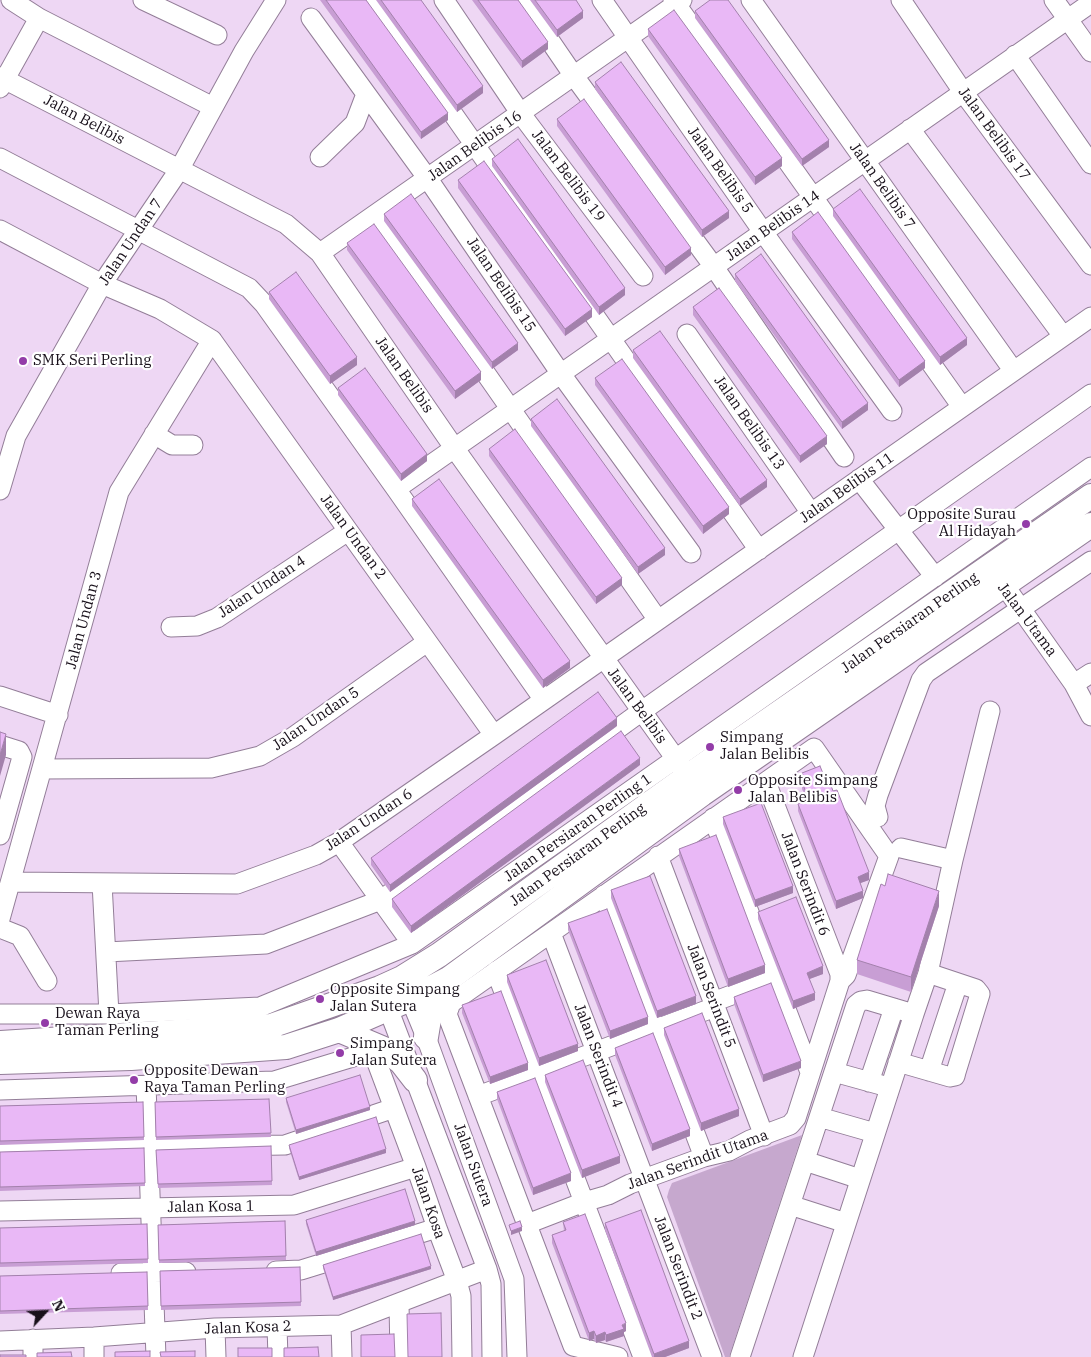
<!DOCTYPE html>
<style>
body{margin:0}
#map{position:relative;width:1091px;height:1357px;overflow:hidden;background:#eed7f4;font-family:"IBM Plex Serif",serif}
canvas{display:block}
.north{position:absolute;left:20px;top:1287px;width:50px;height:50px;-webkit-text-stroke:4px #fff;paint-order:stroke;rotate:65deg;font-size:14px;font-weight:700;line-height:20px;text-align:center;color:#18101a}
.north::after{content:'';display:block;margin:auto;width:18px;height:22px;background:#18101a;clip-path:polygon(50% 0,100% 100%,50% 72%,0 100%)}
</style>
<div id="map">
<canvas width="1091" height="1357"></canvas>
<div class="north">N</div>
</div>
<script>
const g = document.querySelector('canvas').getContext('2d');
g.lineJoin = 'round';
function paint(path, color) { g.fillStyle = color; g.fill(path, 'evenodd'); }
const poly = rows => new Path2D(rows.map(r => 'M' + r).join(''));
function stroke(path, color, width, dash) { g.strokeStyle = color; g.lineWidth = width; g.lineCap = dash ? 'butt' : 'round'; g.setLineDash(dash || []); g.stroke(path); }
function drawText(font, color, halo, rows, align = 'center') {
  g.font = font + ' "IBM Plex Serif",serif'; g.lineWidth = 4.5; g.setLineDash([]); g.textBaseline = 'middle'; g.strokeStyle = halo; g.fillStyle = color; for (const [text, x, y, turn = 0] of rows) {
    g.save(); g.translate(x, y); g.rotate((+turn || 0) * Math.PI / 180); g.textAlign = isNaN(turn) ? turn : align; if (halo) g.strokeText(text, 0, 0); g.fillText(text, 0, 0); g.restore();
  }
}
const green = poly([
 [802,1135,729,1357,725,1357,667,1197,669,1190,672,1183]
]);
const minor = poly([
 [11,0,39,18,213,107],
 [143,0,217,35],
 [373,0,759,550],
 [444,0,521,114,643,276],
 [522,0,574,76,714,267,844,457],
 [602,0,763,232,892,411],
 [673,0,962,407],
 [751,0,1013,370],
 [901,0,963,92,1091,265],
 [1054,0,1091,52],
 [311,18,428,179,561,374,691,553],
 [1015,55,1091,164],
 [0,77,286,224,320,253,455,449,683,769],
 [0,88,39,18],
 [910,129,1063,336],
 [320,157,355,123,366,94],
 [0,158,249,288,264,304,396,489,544,700],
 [375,215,658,620],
 [0,230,102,284,160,309,212,340,494,735],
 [320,253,682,0],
 [687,334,811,513],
 [154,434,172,445,193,445],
 [859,479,935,577],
 [396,489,1091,3],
 [0,490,16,436,102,284,179,170,244,51,276,0],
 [992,578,1004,585,1074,684,1091,716],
 [171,627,197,626,217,618,348,531],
 [1074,684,1091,673],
 [0,696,58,715],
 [0,745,19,751,22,757,0,835],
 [42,769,211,768,260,756,293,737,427,642],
 [878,817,875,806,878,795,921,680,926,673,1091,561],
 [713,818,810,1072],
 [339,842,412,944],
 [901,848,953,860,990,711],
 [658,856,764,1136],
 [11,882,237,884,316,855,339,842,494,735,1091,317],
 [102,883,109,1014],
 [604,895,704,1157],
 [0,919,119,492,212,340],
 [0,928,20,936,47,981],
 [551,933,712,1357],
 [106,952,266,944,381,900,642,711,1091,394],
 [496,971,643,1357],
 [405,986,426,1037,514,1279,517,1357],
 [383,995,487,1269,491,1284,492,1357],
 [713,1002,774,979],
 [0,1014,109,1014,260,1007,412,944,1091,467],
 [914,1014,928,973,953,860],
 [898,1062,950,1077,955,1076,956,1072,980,994,976,989,928,973],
 [929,1071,958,983],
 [834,1072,881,1085],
 [869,1082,894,1008],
 [146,1085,156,1357],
 [0,1090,274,1081,363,1054,371,1053,376,1060,416,1167,437,1228,457,1281,461,1296,462,1357],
 [478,1096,715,1007],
 [819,1117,875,1133],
 [0,1150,285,1145,394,1108],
 [805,1161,860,1179],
 [790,1205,846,1223],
 [0,1211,294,1205,416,1167],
 [527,1224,584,1202,608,1195,630,1184,704,1157,729,1151,750,1140,790,1125,796,1118,840,981,840,974,766,782],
 [276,1271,301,1270,437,1228],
 [121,1273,186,1272],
 [399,1303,400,1357],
 [341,1325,342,1357],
 [277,1327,278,1357],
 [215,1328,216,1357],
 [94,1337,94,1357],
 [0,1341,94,1337,215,1328,341,1325,487,1269],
 [33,1357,33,1339],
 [618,1357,573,1346,447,1014,451,1003,814,748,889,856,846,975,840,981],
 [740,1357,856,1005,861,1001,867,1000,914,1014,803,1357]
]);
const major = poly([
 [339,1030,384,1049,401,1062,415,1080],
 [426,1037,429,1019,436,1000,450,978],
 [0,1043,271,1026,380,988,402,978,439,955,688,776,1091,496],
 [0,1062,131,1058,286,1047,339,1030,410,999,450,978,702,794,1091,525]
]);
const wall = poly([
 [320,0,366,0,448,120,421,139],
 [376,0,421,0,483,93,457,112],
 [472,0,518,0,548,49,522,68],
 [530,0,576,0,583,18,557,37],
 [695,11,829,147,802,166,695,18],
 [648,29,782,166,755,185,648,36],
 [595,82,729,218,702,237,595,89],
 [557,119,691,255,665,275,557,126],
 [492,159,625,295,599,315,492,166],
 [458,180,592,317,565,336,458,188],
 [833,209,967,345,940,365,833,216],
 [384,214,518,350,492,369,384,221],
 [792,232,925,368,899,387,792,239],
 [347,243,481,380,455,399,347,250],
 [735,274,868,410,842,429,735,281],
 [269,292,357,365,330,384,269,299],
 [693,307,827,444,800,463,693,315],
 [633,350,767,487,740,506,633,358],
 [595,378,729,514,703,534,595,385],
 [338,388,427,461,401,481,338,395],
 [531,419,665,555,638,574,531,426],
 [489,449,622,585,596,604,489,456],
 [412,499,570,668,543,688,412,506],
 [617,726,390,892,371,865,371,858],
 [640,765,411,933,392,907,392,899],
 [802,773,826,781,869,880,860,883,863,898,836,909,798,811,798,804,807,801,802,789,802,782,803,782],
 [723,817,793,893,755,907,723,824],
 [679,849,765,973,728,987,679,856],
 [885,886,939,906,911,992,857,974,857,960],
 [611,890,696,1004,657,1018,611,898],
 [758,912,823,974,809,979,815,1000,793,1009,758,919],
 [568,923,648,1024,610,1039,568,930],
 [507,975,578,1051,539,1066,507,982],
 [734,997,801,1068,763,1082,734,1004],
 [462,1005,528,1070,490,1084,462,1013],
 [664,1028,739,1116,701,1131,664,1035],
 [615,1048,690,1136,652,1151,615,1055],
 [545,1075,620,1163,582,1178,545,1082],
 [497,1092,571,1181,533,1195,497,1099],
 [286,1098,370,1110,296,1134,286,1102],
 [269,1099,271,1137,156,1140,155,1102],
 [143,1102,144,1140,0,1145,0,1106],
 [289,1145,386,1153,299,1180,289,1148],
 [271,1146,272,1185,158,1188,156,1150],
 [144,1148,145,1186,0,1191,0,1152],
 [306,1220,415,1225,316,1256,306,1224],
 [285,1221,286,1260,159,1263,158,1225],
 [563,1222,626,1331,624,1332,624,1336,606,1342,605,1340,596,1343,594,1339,589,1341,552,1243,552,1235,564,1231],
 [605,1223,689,1348,665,1357,652,1357,605,1230],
 [147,1224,148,1263,0,1267,0,1228],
 [323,1265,431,1269,333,1300,323,1268],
 [300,1267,301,1306,161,1310,160,1271],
 [147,1272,148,1310,0,1314,0,1276]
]);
const shadedWall = poly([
 [583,11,583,18,557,37,557,30],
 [548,42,548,49,522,68,522,61],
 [483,86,483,93,457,112,457,105],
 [448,113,448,120,421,139,421,132],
 [829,140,829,147,802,166,802,159],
 [782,158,782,166,755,185,755,177],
 [729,211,729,218,702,237,702,230],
 [691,248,691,255,665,275,665,267],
 [625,288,625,295,599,315,599,307],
 [592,309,592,317,565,336,565,329],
 [967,338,967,345,940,365,940,357],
 [518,343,518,350,492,369,492,362],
 [357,357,357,365,330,384,330,376],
 [925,361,925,368,899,387,899,380],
 [481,372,481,380,455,399,455,391],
 [868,403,868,410,842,429,842,422],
 [827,436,827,444,800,463,800,456],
 [427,454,427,461,401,481,401,474],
 [767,480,767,487,740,506,740,499],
 [729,507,729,514,703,534,703,526],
 [665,548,665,555,638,574,638,567],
 [622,578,622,585,596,604,596,597],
 [570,661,570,668,543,688,543,680],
 [617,718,617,726,390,892,390,885],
 [6,734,6,755,0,776,0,755],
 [640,758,640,765,411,933,411,926],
 [869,872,869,880,858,884,858,877],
 [793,886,793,893,755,907,755,900],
 [863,891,863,898,836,909,836,901],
 [939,891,939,906,911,992,911,977],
 [765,965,765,973,728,987,728,979],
 [823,966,823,974,807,980,807,973],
 [815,993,815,1000,793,1009,793,1001],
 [696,996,696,1004,657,1018,657,1011],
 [648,1017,648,1024,610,1039,610,1031],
 [578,1044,578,1051,539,1066,539,1058],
 [801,1061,801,1068,763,1082,763,1075],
 [528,1063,528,1070,490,1084,490,1077],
 [370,1107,370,1110,296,1134,296,1130],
 [739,1109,739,1116,701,1131,701,1123],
 [690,1129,690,1136,652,1151,652,1144],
 [386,1149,386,1153,299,1180,299,1177],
 [620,1156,620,1163,582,1178,582,1170],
 [571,1173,571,1181,533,1195,533,1188],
 [415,1221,415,1225,316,1256,316,1252],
 [522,1227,522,1231,511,1235,511,1231],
 [431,1266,431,1269,333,1300,333,1297],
 [626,1323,626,1331,624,1332,624,1336,606,1342,606,1335],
 [594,1331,594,1339,589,1341,589,1333],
 [605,1332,605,1340,596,1343,596,1336],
 [689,1341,689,1348,665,1357,654,1357,654,1354]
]);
const building = poly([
 [326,0,366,0,448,113,421,132,326,0],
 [381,0,421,0,483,86,457,105,381,0],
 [478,0,518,0,548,42,522,61,478,0],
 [535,0,576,0,583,11,557,30,535,0],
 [710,0,728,0,829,140,802,159,695,11,710,0],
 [674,10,782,158,755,177,648,29,674,10],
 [621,62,729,211,702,230,595,82,621,62],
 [584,99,691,248,665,267,557,119,584,99],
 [518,139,625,288,599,307,492,159,518,139],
 [484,161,592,309,565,329,458,180,484,161],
 [860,189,967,338,940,357,833,209,860,189],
 [411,194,518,343,492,362,384,214,411,194],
 [818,212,925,361,899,380,792,232,818,212],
 [374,224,481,372,455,391,347,243,374,224],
 [761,254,868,403,842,422,735,274,761,254],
 [296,272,357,357,330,376,269,292,296,272],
 [719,288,827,436,800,456,693,307,719,288],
 [660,331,767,480,740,499,633,350,660,331],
 [622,359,729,507,703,526,595,378,622,359],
 [365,368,427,454,401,474,338,388,365,368],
 [557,399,665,548,638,567,531,419,557,399],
 [515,429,622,578,596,597,489,449,515,429],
 [439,479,570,661,543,680,412,499,439,479],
 [598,692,617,718,390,885,371,858,598,692],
 [621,731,640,758,411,926,392,899,621,731],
 [0,732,6,734,0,755,0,732],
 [820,766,826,781,829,780,833,791,837,790,869,872,858,877,863,891,836,901,798,804,809,800,802,782,806,781,802,773,820,766],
 [761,803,793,886,755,900,723,817,761,803],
 [716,835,765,965,728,979,679,849,716,835],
 [888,874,939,891,911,977,857,960,881,884,885,886,888,874],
 [650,876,696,996,657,1011,611,890,650,876],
 [796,897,823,966,807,973,815,993,793,1001,758,912,796,897],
 [607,909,648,1017,610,1031,568,923,607,909],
 [546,960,578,1044,539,1058,507,975,546,960],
 [771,983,801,1061,763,1075,734,997,771,983],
 [501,991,528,1063,490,1077,462,1005,501,991],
 [702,1013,739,1109,701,1123,664,1028,702,1013],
 [653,1033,690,1129,652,1144,615,1048,653,1033],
 [583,1060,620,1156,582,1170,545,1075,583,1060],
 [360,1075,370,1107,296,1130,286,1098,360,1075],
 [535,1078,571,1173,533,1188,497,1092,535,1078],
 [269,1099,271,1133,156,1137,155,1102,269,1099],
 [143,1102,144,1137,0,1141,0,1106,143,1102],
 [376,1117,386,1149,299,1177,289,1145,376,1117],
 [271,1146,272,1181,158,1184,156,1150,271,1146],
 [144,1148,145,1183,0,1187,0,1152,144,1148],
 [405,1189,415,1221,316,1252,306,1220,405,1189],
 [641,1210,689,1341,654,1354,605,1223,641,1210],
 [585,1214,626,1323,622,1325,624,1329,606,1335,605,1332,596,1336,594,1331,589,1333,552,1235,566,1230,563,1222,585,1214],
 [285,1221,286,1256,159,1260,158,1225,285,1221],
 [520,1221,522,1227,511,1231,509,1225,520,1221],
 [147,1224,148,1259,0,1263,0,1228,147,1224],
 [421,1234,431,1266,333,1297,323,1265,421,1234],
 [300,1267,301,1302,161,1306,160,1271,300,1267],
 [147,1272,148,1306,0,1311,0,1276,147,1272],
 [441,1313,442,1357,408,1357,407,1314,441,1313],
 [394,1334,395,1357,361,1357,361,1335,394,1334],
 [318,1347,319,1357,284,1357,284,1348,318,1347],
 [238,1348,272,1348,272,1357,238,1357,238,1348],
 [150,1351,150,1357,115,1357,115,1352,150,1351],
 [195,1351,195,1357,161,1357,160,1352,195,1351],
 [71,1352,72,1357,37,1357,37,1353,71,1352],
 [0,1355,26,1355,26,1357,0,1357,0,1355]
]);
const markers = [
 [23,361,5,"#933ca8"],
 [1026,524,5,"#933ca8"],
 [710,747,5,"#933ca8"],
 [738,790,5,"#933ca8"],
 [320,999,5,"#933ca8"],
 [45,1023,5,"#933ca8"],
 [340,1053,5,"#933ca8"],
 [134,1080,5,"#933ca8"]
];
const streetNames = [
 ["Jalan Belibis",84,120,28],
 ["Jalan Belibis 17",994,134,54],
 ["Jalan Belibis 16",475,146,-35],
 ["Jalan Belibis 5",720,170,55],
 ["Jalan Belibis 19",568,176,53],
 ["Jalan Belibis 7",882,186,55],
 ["Jalan Belibis 14",773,226,-35],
 ["Jalan Undan 7",131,242,-56],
 ["Jalan Belibis 15",501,285,56],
 ["Jalan Belibis",404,375,55],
 ["Jalan Belibis 13",749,423,55],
 ["Jalan Belibis 11",847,488,-35],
 ["Jalan Undan 2",353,537,54],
 ["Jalan Undan 4",262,587,-33],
 ["Jalan Undan 3",84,620,-75],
 ["Jalan Utama",1027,620,53],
 ["Jalan Persiaran Perling",910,623,-35],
 ["Jalan Belibis",637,706,54],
 ["Jalan Undan 5",316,719,-34],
 ["Jalan Undan 6",369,820,-33],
 ["Jalan Persiaran Perling 1",578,828,-35],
 ["Jalan Persiaran Perling",578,855,-36],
 ["Jalan Serindit 6",805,884,69],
 ["Jalan Serindit 5",711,996,69],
 ["Jalan Serindit 4",598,1056,69],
 ["Jalan Serindit Utama",698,1160,-20],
 ["Jalan Sutera",473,1165,70],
 ["Jalan Kosa",428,1203,71],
 ["Jalan Kosa 1",211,1207,-1],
 ["Jalan Serindit 2",678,1268,69],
 ["Jalan Kosa 2",248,1328,-2]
];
const poiNames = [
 ["SMK Seri Perling",33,361],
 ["Opposite Surau",1016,515,"right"],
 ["Al Hidayah",1016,532,"right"],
 ["Simpang",720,738],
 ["Jalan Belibis",720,755],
 ["Opposite Simpang",748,781],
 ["Jalan Belibis",748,798],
 ["Opposite Simpang",330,990],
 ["Jalan Sutera",330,1007],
 ["Dewan Raya",55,1014],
 ["Taman Perling",55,1031],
 ["Simpang",350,1044],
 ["Jalan Sutera",350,1061],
 ["Opposite Dewan",144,1071],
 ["Raya Taman Perling",144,1088]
];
paint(green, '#c6a8ce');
stroke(minor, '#937e98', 21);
stroke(major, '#937e98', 26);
stroke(minor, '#fff', 19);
stroke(major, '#fff', 24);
paint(wall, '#c89ed4');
paint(shadedWall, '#a381ac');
paint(building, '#e9b8f6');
stroke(building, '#a381ac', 1);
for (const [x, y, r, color] of markers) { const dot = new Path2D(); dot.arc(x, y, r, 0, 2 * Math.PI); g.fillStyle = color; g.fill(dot); stroke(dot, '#fff', 2); }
drawText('15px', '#18101a', '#fff', streetNames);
drawText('15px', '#18101a', '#fff', poiNames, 'left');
</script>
